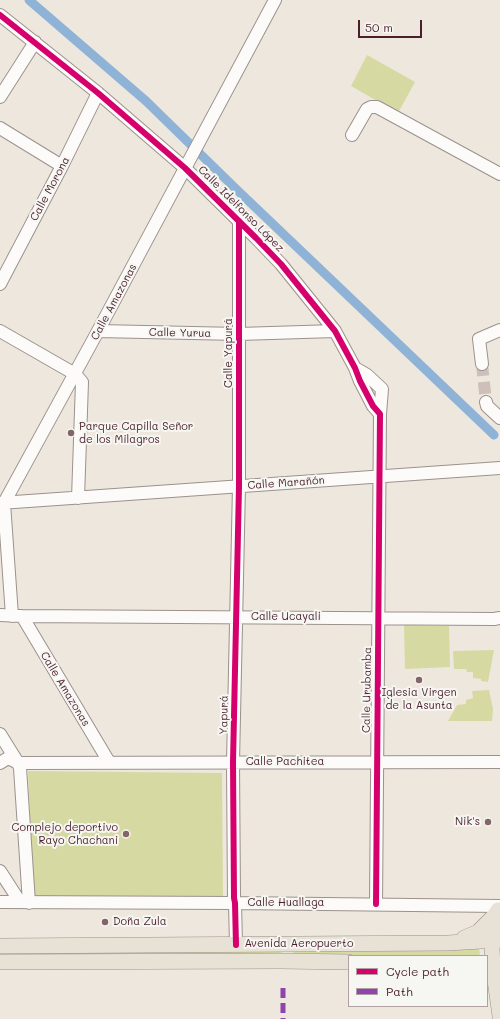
<!DOCTYPE html>
<meta charset="utf-8">
<style>
body{margin:0}
#map{position:relative;width:500px;height:1019px;overflow:hidden;background:#eee7dd;font-family:Mali,sans-serif}
canvas{display:block}
.legend{position:absolute;left:348px;top:955px;width:140px;height:52px;box-sizing:border-box;background:#f6f6f2;border:1px solid #b1a0a2;margin:0;padding:5px 7px;list-style:none;font-size:12px;color:#4a1f2b}
.legend li{display:flex;align-items:center;gap:8px;height:20px}
.legend b{width:20px;border:1px solid #b1a0a2}
.scale{position:absolute;left:358px;top:20px;width:64px;height:18px;box-sizing:border-box;border:2px solid #4a1f2b;border-top:0;padding-left:5px;font-size:12px;line-height:14px;white-space:nowrap;color:#4a1f2b;-webkit-text-stroke:3px #f6f6f2;paint-order:stroke}
</style>
<div id="map">
<canvas width="500" height="1019"></canvas>
<ul class="legend">
<li><b style="height:5px;background:#d6006c"></b>Cycle path</li>
<li><b style="height:5px;background:#8e44ad"></b>Path</li>
</ul>
<div class="scale">50 m</div>
</div>
<script>
const g = document.querySelector('canvas').getContext('2d');
g.lineJoin = 'round';
function paint(path, color) { g.fillStyle = color; g.fill(path, 'evenodd'); }
const poly = rows => new Path2D(rows.map(r => 'M' + r).join(''));
function stroke(path, color, width, dash) { g.strokeStyle = color; g.lineWidth = width; g.lineCap = dash ? 'butt' : 'round'; g.setLineDash(dash || []); g.stroke(path); }
function drawText(font, color, halo, rows, align = 'center') {
  g.font = font + ' Mali,sans-serif'; g.lineWidth = 4; g.setLineDash([]); g.textBaseline = 'middle'; g.strokeStyle = halo; g.fillStyle = color; for (const [text, x, y, turn = 0] of rows) {
    g.save(); g.translate(x, y); g.rotate((+turn || 0) * Math.PI / 180); g.textAlign = isNaN(turn) ? turn : align; if (halo) g.strokeText(text, 0, 0); g.fillText(text, 0, 0); g.restore();
  }
}
const green = poly([
 [367,55,415,82,398,113,351,86],
 [404,625,449,626,450,667,405,669],
 [494,650,488,682,481,681,481,679,473,678,473,672,467,672,466,669,454,669,453,651],
 [489,690,493,709,492,721,448,721,457,705,466,704,466,700,473,698,472,691],
 [28,771,222,773,223,899,33,896],
 [479,947,480,956,349,956,293,954,293,952,294,950],
 [0,950,281,951,283,955,0,958]
]);
const canal = poly([
 [29,0,146,101,234,187,494,435]
]);
const minorTunnel = poly([
 [482,364,486,402]
]);
const minor = poly([
 [0,15,98,93,185,168,256,238,281,264,335,331,355,368,360,381,373,406,380,414,376,904],
 [0,97,35,42],
 [0,128,62,166],
 [352,135,367,109,371,107,377,107,500,174],
 [0,284,62,166,98,93],
 [0,331,75,374,82,382,78,498],
 [98,331,239,334,335,331],
 [482,364,479,339,500,330],
 [355,368,367,375,382,389,380,414],
 [486,402,487,406,500,418],
 [0,503,500,468],
 [0,615,22,616,494,619,500,618],
 [12,616,4,503,98,331,275,0],
 [22,616,109,762],
 [0,734,18,763,20,768,29,903],
 [0,763,8,758,18,763,500,762],
 [0,871,20,902],
 [0,902,235,903,500,906],
 [236,945,235,903,234,898,233,762,239,486,239,221]
]);
const major = poly([
 [500,914,494,936,492,949,493,966,500,1016],
 [464,938,478,932,495,915,498,910],
 [0,946,448,943,481,941,494,936,500,934],
 [0,962,280,961,349,962]
]);
const quiet = poly([
 [283,988,283,1019]
]);
const cycleway = poly([
 [0,15,98,93,185,168,256,238,281,264,335,331,355,368,360,381,373,406,380,414,376,904],
 [236,945,235,903,234,898,233,762,239,486,239,221]
]);
const markers = [
 [71,433,4,"#836569"],
 [419,680,4,"#836569"],
 [488,822,4,"#836569"],
 [126,834,4,"#836569"],
 [105,922,4,"#836569"]
];
const streetNames = [
 ["Calle Morona",50,189,-62],
 ["Calle Idelfonso López",241,209,45],
 ["Calle Amazonas",114,302,-62],
 ["Calle Yurua",180,333,1],
 ["Calle Yapurá",229,353,-90],
 ["Calle Marañón",286,483,-4],
 ["Calle Ucayali",286,617],
 ["Calle Amazonas",65,689,59],
 ["Calle Urubamba",367,690,-89],
 ["Yapurá",224,715,-89],
 ["Calle Pachitea",285,762],
 ["Calle Huallaga",286,903],
 ["Avenida Aeropuerto",299,944]
];
const poiNames = [
 ["Parque Capilla Señor",79,427],
 ["de los Milagros",79,440],
 ["Iglesia Virgen",419,693,"center"],
 ["de la Asunta",419,706,"center"],
 ["Nik's",480,822,"right"],
 ["Complejo deportivo",118,828,"right"],
 ["Rayo Chachani",118,841,"right"],
 ["Doña Zula",113,922]
];
paint(green, '#d6daa2');
stroke(canal, '#8fb3d7', 9);
stroke(minorTunnel, '#cdbfb9', 12, [12, 6]);
stroke(minor, '#9b918d', 14);
stroke(major, '#9b918d', 16);
stroke(minor, '#fcfbfa', 12);
stroke(major, '#e7e2d5', 15);
stroke(quiet, '#8e44ad', 5, [10, 5]);
stroke(cycleway, '#d6006c', 6);
for (const [x, y, r, color] of markers) { const dot = new Path2D(); dot.arc(x, y, r, 0, 2 * Math.PI); g.fillStyle = color; g.fill(dot); stroke(dot, '#f6f6f2', 1.5); }
drawText('11px', '#4a1f2b', '#f6f6f2', streetNames);
drawText('11px', '#4a1f2b', '#f6f6f2', poiNames, 'left');
</script>
